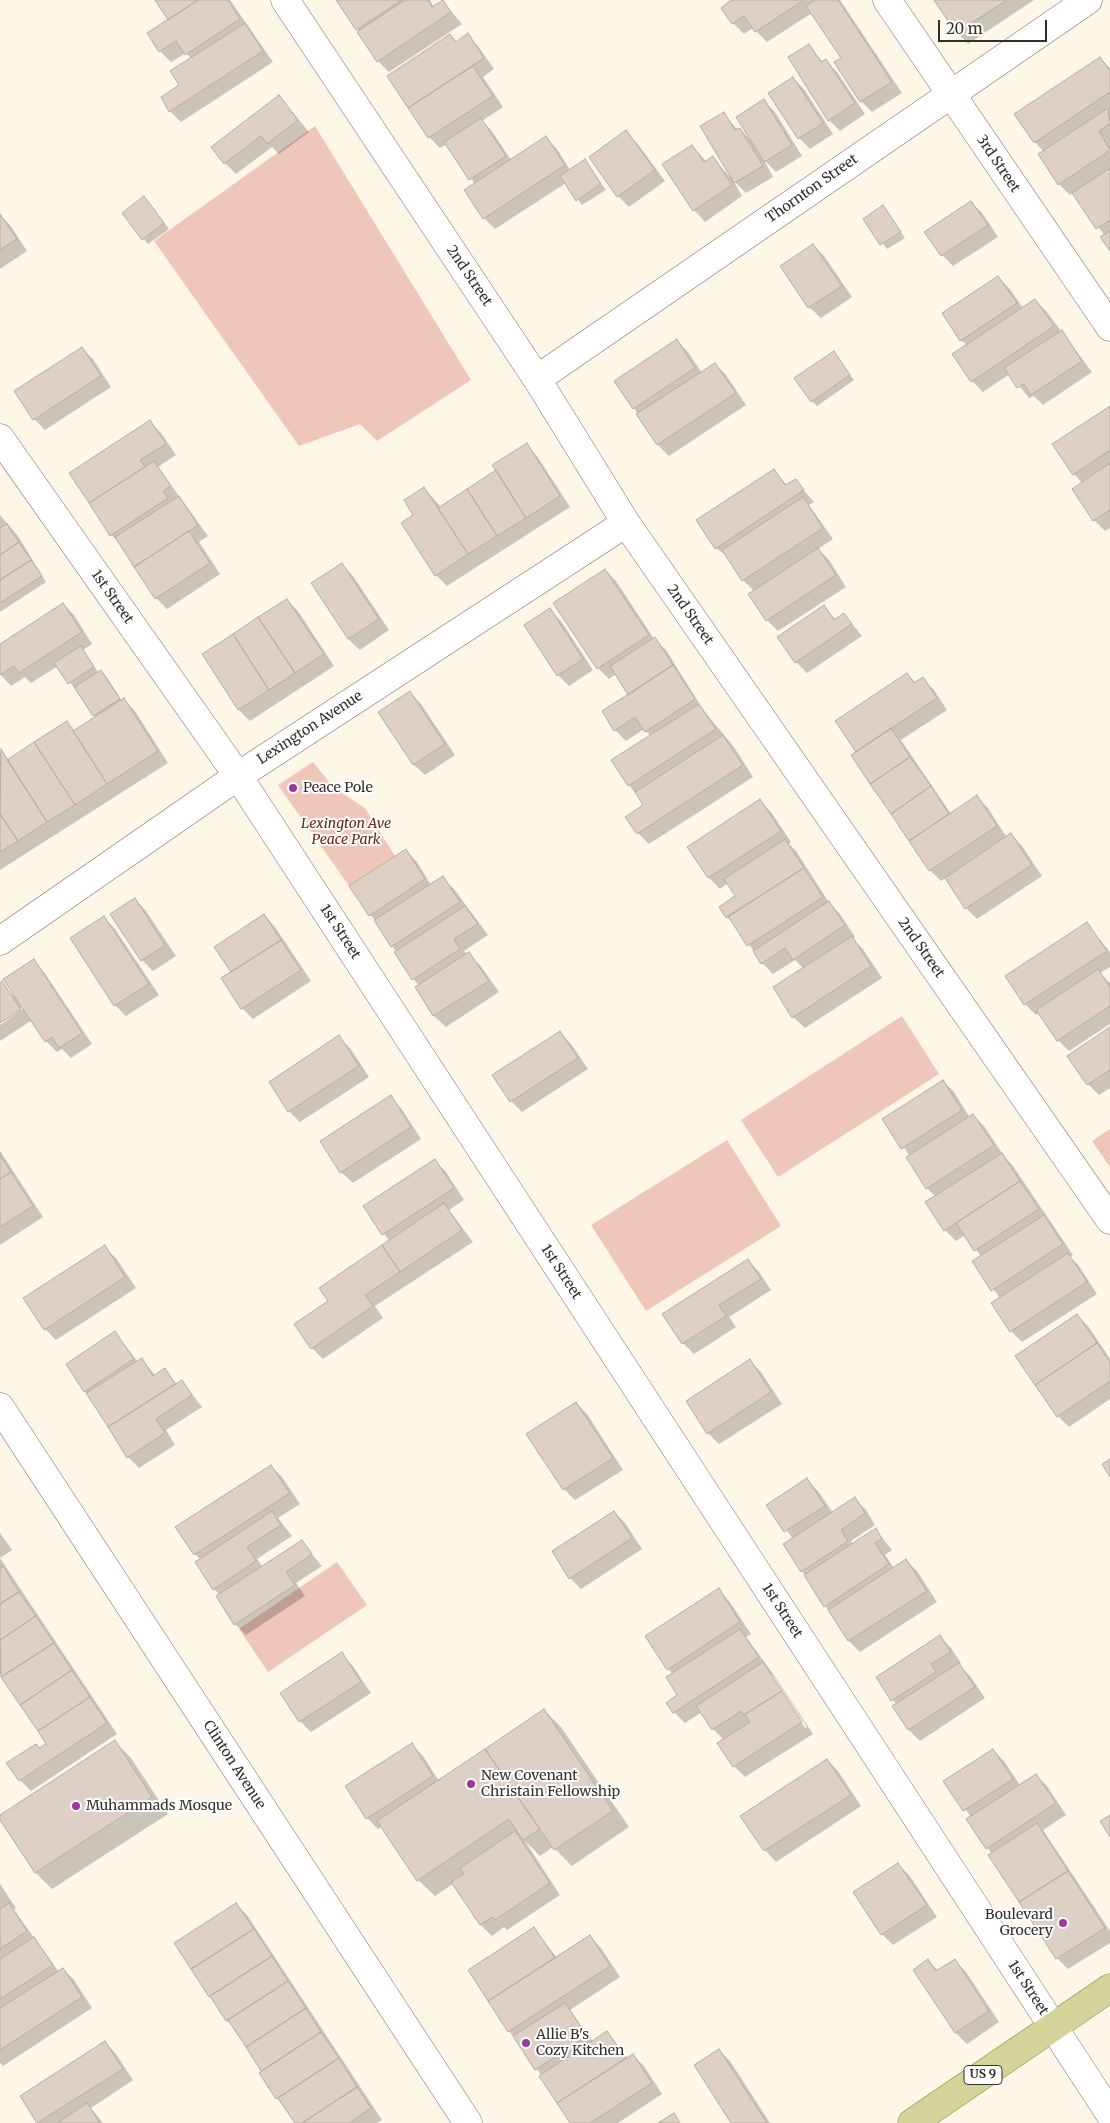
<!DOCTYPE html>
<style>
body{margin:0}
#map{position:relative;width:1110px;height:2123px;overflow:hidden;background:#fef6e7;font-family:Merriweather,serif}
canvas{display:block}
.scale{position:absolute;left:938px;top:20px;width:109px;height:22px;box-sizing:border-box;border:2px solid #33302b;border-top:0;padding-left:6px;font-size:15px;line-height:18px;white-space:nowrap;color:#33302b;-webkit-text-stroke:4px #fff;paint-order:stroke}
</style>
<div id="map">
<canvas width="1110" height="2123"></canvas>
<div class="scale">20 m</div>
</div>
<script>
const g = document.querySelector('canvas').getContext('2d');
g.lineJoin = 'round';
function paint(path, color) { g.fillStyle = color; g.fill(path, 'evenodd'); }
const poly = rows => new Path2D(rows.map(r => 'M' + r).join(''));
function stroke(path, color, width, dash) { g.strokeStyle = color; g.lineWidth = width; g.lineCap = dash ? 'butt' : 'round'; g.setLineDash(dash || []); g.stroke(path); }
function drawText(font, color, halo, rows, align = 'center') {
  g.font = font + ' Merriweather,serif'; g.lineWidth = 4; g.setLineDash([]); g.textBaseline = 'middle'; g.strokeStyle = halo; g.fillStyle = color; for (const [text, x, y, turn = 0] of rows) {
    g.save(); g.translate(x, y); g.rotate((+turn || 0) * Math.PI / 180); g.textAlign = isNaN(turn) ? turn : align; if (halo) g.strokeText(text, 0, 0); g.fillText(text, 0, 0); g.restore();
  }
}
const green = poly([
 [315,126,471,380,377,441,360,424,299,446,154,241],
 [313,762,334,788,365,808,395,856,349,886,278,785],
 [902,1016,939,1074,778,1177,741,1120],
 [1110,1129,1110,1167,1092,1141],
 [727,1140,781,1226,646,1311,591,1225],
 [337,1562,367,1605,268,1672,239,1629]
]);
const shadow = poly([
 [156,0,230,0,273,62,181,122,170,111,191,59,186,53,171,62,160,51,170,20],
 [338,0,430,0,434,7,443,2,462,24,389,72,378,61],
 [734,0,840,0,902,93,872,112,861,101,836,63,843,59,812,13,767,42,753,28,744,34,733,23],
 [935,0,1034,0,968,44,957,32],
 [467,35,478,46,494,69,483,77,503,107,482,121,491,130,511,160,546,138,557,149,570,170,584,161,606,190,582,205,566,183,495,229,484,218,475,184,447,144,440,148,429,137,389,76,450,36,457,42],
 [808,45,823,62,825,60,837,72,865,114,840,131,829,120],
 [1100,58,1110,68,1110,249,1105,236,1073,193,1070,195,1059,184,1044,152,1035,142],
 [793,78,804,89,833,134,810,149,799,138],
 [279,96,309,132,279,154,272,147,236,174,225,163],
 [764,101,775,112,802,156,776,172,764,160,773,177,746,193,733,180,742,196,705,222,694,210,692,146,707,162,713,158,730,177,732,176,723,114,738,130,740,129,750,140],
 [626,132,637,143,665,181,629,207,618,196],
 [971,202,982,213,998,237,953,266,942,255],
 [149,203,169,229,148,244,123,213],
 [883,207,905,238,887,249,864,219],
 [0,215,10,225,27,251,0,269],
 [813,245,824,256,852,297,821,318,809,307,782,266],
 [998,277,1009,288,1023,308,1035,300,1046,311,1092,372,1043,405,1034,396,1029,398,1010,374,983,392,972,381,967,345,961,340],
 [677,341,688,352,702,373,715,364,726,375,746,405,669,456,658,445,634,408],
 [82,348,93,359,111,387,45,430,34,419],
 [834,353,854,380,817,406,812,401],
 [1110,408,1110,528,1105,531,1094,520,1082,483,1074,474],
 [150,422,161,433,176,455,158,467,208,536,199,542,220,574,167,609,156,598,121,544,111,535],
 [526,445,537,456,570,507,447,586,436,575,415,516,424,488,441,507,498,471],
 [774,471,787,485,795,480,814,502,809,505,833,539,818,549,829,560,846,587,778,631,767,620,754,591,743,580,729,558,716,548],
 [0,515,18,536,46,582,0,612],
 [342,565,353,576,389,630,360,650,348,639],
 [605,570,616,581,654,639,666,650,704,711,734,747,753,777,649,844,638,833,645,806,629,785,651,736,644,729,626,741,615,730,629,695,616,674,609,679,598,668],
 [287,600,298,611,334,666,250,721,239,710,203,655],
 [63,604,74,615,92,644,83,650,98,672,100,671,106,676,122,701,124,700,135,711,168,763,0,870,0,751,9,760,67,723,75,731,96,717,58,666,31,683,25,677,11,686,0,674,0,645],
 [823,606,836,620,844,614,862,636,807,673,796,662],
 [550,610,561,621,593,670,569,686,558,675],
 [907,674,916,683,923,679,934,690,947,710,901,740,951,814,976,797,988,808,1007,838,1011,835,1022,846,1042,876,977,919,966,908,946,878,941,881,930,870,857,753],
 [410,693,421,704,455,755,425,775,413,764],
 [760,801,771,812,791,842,789,844,796,851,830,904,840,914,855,937,852,939,863,949,882,978,805,1028,793,1017,804,969,795,960,773,974,762,963,737,927,727,917,737,896,728,883,720,889,709,878,689,847],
 [406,851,417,862,431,885,442,878,454,889,488,935,464,951,480,965,499,992,446,1027,434,1016,416,988,420,986,413,979,378,923,370,915],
 [135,899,146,911,176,956,153,971,142,960],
 [264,915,275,927,311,981,253,1019,242,1008,232,973],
 [104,917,115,929,159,995,126,1016,115,1005],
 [1087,924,1110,952,1110,967,1100,973,1110,983,1110,1024,1069,1051,1058,1040,1039,1013,1036,1015,1025,1004,1007,976],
 [33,961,44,972,92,1044,71,1058,62,1049,57,1052,46,1041,32,1020,0,1041,0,1025,26,1007,25,1005,0,1022,0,984,15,997],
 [1110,1029,1110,1088,1099,1095,1088,1084],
 [560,1032,571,1044,588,1069,522,1112,511,1101],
 [339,1037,350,1048,369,1077,300,1122,289,1111],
 [943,1081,954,1092,970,1118,973,1115,984,1126,1004,1156,1013,1166,1073,1255,1070,1257,1079,1266,1097,1294,1022,1342,1011,1331,1000,1298,973,1261,981,1256,965,1235,956,1241,945,1230,936,1197,927,1188,910,1156,883,1120],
 [390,1097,401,1108,421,1139,353,1183,341,1172,322,1141],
 [0,1151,43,1217,0,1245],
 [435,1161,446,1172,464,1200,449,1210,473,1242,375,1306,383,1318,323,1359,312,1348,329,1301,390,1242,365,1206],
 [104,1247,116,1258,136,1288,56,1340,45,1329],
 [748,1260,759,1272,771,1290,729,1317,736,1327,694,1354,683,1343],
 [1077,1315,1088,1326,1110,1359,1110,1399,1069,1427,1058,1416,1017,1356],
 [115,1333,138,1362,142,1360,156,1376,164,1370,177,1384,182,1381,202,1407,166,1430,175,1445,139,1468,128,1457,85,1391],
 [750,1361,761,1372,782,1404,719,1444,708,1433],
 [576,1403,587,1414,623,1470,575,1500,564,1489,528,1435],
 [271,1466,282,1477,300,1504,278,1518,292,1536,257,1559,263,1567,302,1542,322,1566,296,1583,305,1596,246,1635,235,1624,220,1595,214,1589,200,1559,195,1554],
 [807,1480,818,1491,833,1513,855,1499,866,1510,875,1525,851,1541,853,1545,876,1530,892,1550,885,1555,894,1568,906,1560,917,1571,937,1602,860,1652,849,1641,802,1571,793,1539,768,1505],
 [614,1512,625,1523,642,1549,581,1589,570,1578],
 [0,1533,12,1550,0,1558],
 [0,1558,117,1734,31,1791,20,1780,40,1749,48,1744,0,1673],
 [718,1590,729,1601,751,1634,746,1637,774,1675,813,1734,745,1777,734,1766,724,1740,713,1729,702,1712,685,1723,674,1712,679,1695,673,1674,668,1669],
 [770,1675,773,1675,807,1727,805,1728],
 [940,1637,951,1648,961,1663,959,1665,970,1676,985,1698,920,1741,909,1730,897,1705,877,1678],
 [341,1654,352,1665,371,1693,311,1732,300,1721],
 [544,1710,561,1727,629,1827,572,1866,553,1847,540,1856,525,1841,560,1895,507,1930,504,1927,492,1936,481,1925,453,1884,435,1896,418,1880,382,1827,378,1829,367,1818,347,1787,412,1745,423,1756,439,1781],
 [115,1742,131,1758,168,1814,52,1889,36,1873,0,1816],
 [993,1750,1004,1761,1020,1785,1036,1775,1047,1786,1066,1815,1043,1830,1110,1931,1110,1943,1068,1969,1057,1958,990,1855,992,1854,968,1819,971,1817,945,1782],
 [827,1760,838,1771,861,1806,776,1862,765,1850],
 [898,1864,909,1875,937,1917,893,1945,882,1934],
 [0,1884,16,1908,14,1910,37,1942,59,1972,63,1969,74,1980,92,2008,3,2066,0,2063],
 [236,1904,247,1915,382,2120,377,2123,295,2123,277,2098,235,2028,227,2021,176,1944],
 [534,1929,557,1958,590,1937,601,1948,620,1977,570,2010,593,2042,607,2033,628,2058,633,2055,644,2066,662,2094,618,2123,571,2123,542,2076,509,2031],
 [928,1961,939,1971,955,1961,966,1972,999,2022,967,2044,956,2033,915,1970],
 [105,2042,116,2054,133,2080,91,2108,103,2123,38,2123,22,2097],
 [719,2050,730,2061,770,2123,733,2123]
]);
const building = poly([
 [155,0,198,0,168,20,155,0],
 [198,0,228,0,240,19,185,55,176,41,159,52,147,33,198,0],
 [336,0,402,0,356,30,336,0],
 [405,0,428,0,432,7,443,0,451,12,377,62,357,32,405,0],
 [731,0,804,0,755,32,744,16,732,24,721,8,731,0],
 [815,0,838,0,892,82,860,102,834,62,841,58,806,6,815,0],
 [934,0,1007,0,956,33,934,0],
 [245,23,263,51,169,112,161,97,179,85,170,71,245,23],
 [468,33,484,58,408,108,387,76,450,34,456,42,468,33],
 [809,44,821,62,826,59,855,103,828,121,788,57,809,44],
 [1100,57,1110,71,1110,92,1034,143,1014,114,1100,57],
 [473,66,493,96,428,138,408,108,473,66],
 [793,77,823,123,798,139,768,93,793,77],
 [279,95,298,120,267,144,261,136,224,164,211,147,279,95],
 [764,99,792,145,764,162,736,117,764,99],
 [1108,108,1110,123,1099,131,1110,150,1058,185,1038,154,1108,108],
 [724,112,735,130,740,128,763,166,734,183,700,126,724,112],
 [481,118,506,156,469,180,444,142,481,118],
 [626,130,655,170,617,197,589,157,626,130],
 [546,136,565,165,483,219,464,190,546,136],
 [692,145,704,162,713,156,732,185,693,211,662,164,692,145],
 [585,159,601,184,576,201,560,176,585,159],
 [1110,168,1110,220,1096,229,1072,193,1110,168],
 [144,196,164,223,142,240,122,213,144,196],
 [971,201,988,225,941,256,924,232,971,201],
 [883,205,901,232,880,245,863,219,883,205],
 [0,214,17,239,0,250,0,214],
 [1110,231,1110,251,1100,237,1110,231],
 [813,244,842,286,808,308,780,266,813,244],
 [998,276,1017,303,960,341,942,313,998,276],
 [1035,299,1054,326,971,382,952,354,1035,299],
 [1062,330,1082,361,1031,395,1024,384,1017,388,1004,368,1062,330],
 [677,339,695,368,633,409,614,381,677,339],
 [82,347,101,376,33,420,14,391,82,347],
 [834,351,850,375,811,402,794,378,834,351],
 [715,363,736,393,657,445,636,414,715,363],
 [1110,406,1110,450,1073,475,1052,444,1110,406],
 [150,420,166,444,140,460,145,467,89,503,69,473,150,420],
 [527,443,560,496,526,518,492,465,527,443],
 [154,461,171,486,163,491,168,498,110,536,89,503,154,461],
 [1110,463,1110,510,1093,521,1072,489,1110,463],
 [774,469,785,485,796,479,804,490,715,549,696,520,774,469],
 [496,470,526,518,497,536,467,489,496,470],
 [424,487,468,554,435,576,401,523,413,515,404,500,424,487],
 [467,489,497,536,468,554,438,508,467,489],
 [179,496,198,525,134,567,115,537,179,496],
 [803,497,823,528,742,581,722,550,803,497],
 [7,524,19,542,0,555,0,528,7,524],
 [189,531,210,563,155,599,134,567,189,531],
 [19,542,31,560,0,580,0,555,19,542],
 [818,548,836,575,766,621,748,594,818,548],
 [31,560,42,576,0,603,0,580,31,560],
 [342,563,379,619,348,639,311,583,342,563],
 [605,569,649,635,597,669,553,603,605,569],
 [287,599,324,654,295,673,258,617,287,599],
 [63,603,82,632,19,673,14,666,0,675,0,644,63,603],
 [824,605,834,620,844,613,852,624,795,663,777,637,824,605],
 [550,608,583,659,557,676,524,625,550,608],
 [258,617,295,673,269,690,233,634,258,617],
 [233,634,269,690,238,710,202,654,233,634],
 [655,637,673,665,628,695,610,666,655,637],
 [81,646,94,667,68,684,54,663,81,646],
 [673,665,695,699,645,732,635,717,614,731,602,711,673,665],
 [101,670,120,699,93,716,74,687,101,670],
 [907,673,914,683,923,677,937,698,856,752,835,721,907,673],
 [410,691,445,744,413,765,378,712,410,691],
 [124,698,158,751,107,784,73,731,124,698],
 [699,704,716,729,628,786,611,760,699,704],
 [67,721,107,784,75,805,34,742,67,721],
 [891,728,910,757,870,784,851,755,891,728],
 [723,735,743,765,637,834,625,817,643,805,635,792,723,735],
 [34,742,75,805,47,822,7,760,34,742],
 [1,749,47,822,18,841,0,814,1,749],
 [910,757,931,786,891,814,870,784,910,757],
 [931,786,949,814,909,841,891,814,931,786],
 [977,795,997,826,929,871,909,841,977,795],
 [760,799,781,831,708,878,687,847,760,799],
 [0,814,18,841,0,852,0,814],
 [1011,833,1032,865,965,909,945,878,1011,833],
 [785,839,804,868,726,918,719,907,735,896,724,879,785,839],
 [406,849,425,879,369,916,349,886,406,849],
 [804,868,823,897,747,946,728,916,804,868],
 [443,876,460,902,391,947,374,920,443,876],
 [135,898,165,945,141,961,110,914,135,898],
 [829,901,845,925,793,960,785,948,761,964,753,951,829,901],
 [465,906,478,924,454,939,460,949,412,980,394,952,465,906],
 [264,914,281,940,231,972,214,947,264,914],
 [104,916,149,984,114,1006,70,938,104,916],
 [1087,922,1107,951,1024,1005,1005,976,1087,922],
 [852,936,871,966,792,1018,773,987,852,936],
 [281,940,301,970,241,1009,221,978,281,940],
 [469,952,489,981,433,1016,415,987,469,952],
 [34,959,82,1033,59,1048,52,1037,45,1042,3,979,34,959],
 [1098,969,1110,987,1110,1006,1057,1041,1036,1010,1098,969],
 [2,981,21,1010,0,1023,0,983,2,981],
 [1110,1027,1110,1070,1087,1085,1067,1056,1110,1027],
 [560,1031,578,1058,510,1102,492,1075,560,1031],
 [339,1035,359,1066,288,1112,269,1082,339,1035],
 [943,1080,962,1110,901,1149,882,1119,943,1080],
 [391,1095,411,1127,340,1173,320,1141,391,1095],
 [973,1114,994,1145,926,1189,906,1157,973,1114],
 [1002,1153,1020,1181,944,1231,925,1202,1002,1153],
 [0,1155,11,1172,0,1179,0,1155],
 [435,1159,454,1188,382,1235,363,1206,435,1159],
 [11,1172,33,1206,0,1227,0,1179,11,1172],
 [1020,1181,1039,1209,974,1251,956,1223,1020,1181],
 [444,1203,462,1230,400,1272,382,1245,444,1203],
 [1044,1215,1063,1244,991,1291,972,1261,1044,1215],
 [105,1245,125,1277,44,1330,23,1298,105,1245],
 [382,1245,400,1272,365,1295,373,1306,311,1349,294,1324,328,1301,319,1288,382,1245],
 [1068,1253,1087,1282,1010,1332,991,1303,1068,1253],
 [748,1259,761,1279,719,1305,726,1316,682,1344,662,1314,748,1259],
 [1077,1314,1097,1343,1035,1385,1015,1356,1077,1314],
 [115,1331,134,1359,84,1392,66,1364,115,1331],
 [1097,1343,1110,1362,1110,1381,1057,1417,1035,1385,1097,1343],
 [142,1358,153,1376,165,1368,175,1384,108,1427,86,1393,142,1358],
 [750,1359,771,1392,707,1434,686,1401,750,1359],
 [182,1380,192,1395,156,1419,165,1433,127,1458,108,1427,182,1380],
 [576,1402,613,1458,563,1490,526,1434,576,1402],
 [1110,1459,1110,1477,1102,1464,1110,1459],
 [271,1465,290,1493,194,1555,175,1527,271,1465],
 [807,1478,825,1506,784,1532,766,1505,807,1478],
 [855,1497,865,1513,841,1530,848,1541,801,1572,783,1544,855,1497],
 [272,1511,281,1525,247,1547,256,1561,213,1590,195,1562,272,1511],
 [614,1511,632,1538,569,1579,552,1551,614,1511],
 [876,1528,882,1539,875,1543,889,1564,824,1607,804,1575,876,1528],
 [302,1540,312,1554,286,1572,295,1585,234,1625,216,1596,302,1540],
 [906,1559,927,1591,848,1641,828,1610,906,1559],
 [3,1566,19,1592,0,1604,0,1568,3,1566],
 [719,1588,740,1622,667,1670,645,1636,719,1588],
 [19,1592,36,1616,0,1640,0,1604,19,1592],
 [36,1616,54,1643,1,1677,0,1640,36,1616],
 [740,1629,759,1657,673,1713,666,1703,677,1695,666,1677,740,1629],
 [940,1635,951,1652,931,1664,936,1672,891,1701,876,1677,940,1635],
 [54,1643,72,1670,20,1705,1,1677,54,1643],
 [342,1652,361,1682,299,1722,280,1693,342,1652],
 [763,1662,782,1691,744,1715,741,1711,712,1730,696,1706,763,1662],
 [959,1663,975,1687,908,1730,892,1706,959,1663],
 [72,1670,90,1697,38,1731,20,1705,72,1670],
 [782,1691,802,1722,733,1767,717,1743,750,1722,745,1714,782,1691],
 [90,1697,107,1723,19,1781,6,1763,36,1744,39,1748,46,1744,38,1731,90,1697],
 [544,1709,613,1811,554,1850,485,1749,544,1709],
 [115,1740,152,1797,35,1873,0,1820,0,1815,115,1740],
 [412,1743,433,1776,366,1819,345,1786,412,1743],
 [485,1749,540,1829,523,1840,509,1819,417,1881,377,1821,485,1749],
 [993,1749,1013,1779,963,1811,943,1781,993,1749],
 [827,1759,851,1795,764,1851,740,1816,827,1759],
 [1036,1774,1056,1803,986,1849,966,1819,1036,1774],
 [1110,1815,1110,1837,1100,1821,1110,1815],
 [1037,1823,1068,1871,1019,1902,988,1855,1037,1823],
 [515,1831,550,1883,495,1920,493,1917,480,1925,451,1882,464,1874,460,1868,515,1831],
 [898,1863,927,1905,881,1935,853,1892,898,1863],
 [1068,1871,1105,1928,1056,1959,1019,1902,1068,1871],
 [9,1903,27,1931,0,1949,0,1909,9,1903],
 [236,1903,254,1929,191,1969,174,1943,236,1903],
 [534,1927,555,1958,488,2001,468,1970,534,1927],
 [254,1929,272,1956,209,1997,191,1969,254,1929],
 [590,1935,610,1966,508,2032,488,2001,590,1935],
 [34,1937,53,1965,0,1999,0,1959,34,1937],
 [272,1956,288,1981,226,2021,210,1996,272,1956],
 [928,1959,936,1971,955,1959,989,2011,955,2033,913,1970,928,1959],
 [63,1968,82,1997,0,2050,0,2008,63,1968],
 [288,1981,306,2008,246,2047,228,2020,288,1981],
 [565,2003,587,2036,535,2070,513,2036,565,2003],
 [306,2008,321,2032,261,2071,246,2047,306,2008],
 [607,2031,626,2058,557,2103,539,2076,607,2031],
 [321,2032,339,2058,276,2099,259,2073,321,2032],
 [105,2041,123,2069,37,2123,20,2096,105,2041],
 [719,2049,745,2089,767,2123,731,2123,694,2065,719,2049],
 [633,2054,652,2083,590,2123,570,2123,557,2103,633,2054],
 [339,2058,357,2087,302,2123,295,2123,278,2098,339,2058],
 [357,2087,371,2108,349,2123,302,2123,357,2087],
 [87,2103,100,2123,57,2123,87,2103],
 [674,2113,680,2123,658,2123,674,2113]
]);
const minor = poly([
 [285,0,537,379,626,523,1110,1220],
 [887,0,1110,327],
 [537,379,1088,0],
 [0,438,238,776,1110,2114],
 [0,941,238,776,626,523]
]);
const tertiary = poly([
 [0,1407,468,2123]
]);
const primary = poly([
 [912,2123,1110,1988]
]);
const markers = [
 [293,788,5,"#9b379d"],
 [471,1784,5,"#9b379d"],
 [76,1806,5,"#9b379d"],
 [1063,1923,5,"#9b379d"],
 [526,2043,5,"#9b379d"]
];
const shields = [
 [983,2075,38]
];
const shieldNames = [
 ["US 9",983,2075]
];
const streetNames = [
 ["3rd Street",998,164,56],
 ["Thornton Street",812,189,-35],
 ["2nd Street",469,276,56],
 ["1st Street",112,597,55],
 ["2nd Street",690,615,55],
 ["Lexington Avenue",310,728,-33],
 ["1st Street",340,932,57],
 ["2nd Street",921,948,55],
 ["1st Street",561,1272,57],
 ["1st Street",782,1611,57],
 ["Clinton Avenue",234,1765,57],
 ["1st Street",1028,1988,57]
];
const poiNames = [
 ["Peace Pole",303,788],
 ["New Covenant",481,1776],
 ["Christain Fellowship",481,1792],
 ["Muhammads Mosque",86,1806],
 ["Boulevard",1053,1915,"right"],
 ["Grocery",1053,1931,"right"],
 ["Allie B's",536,2035],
 ["Cozy Kitchen",536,2051]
];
const parkNames = [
 ["Lexington Ave",346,824],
 ["Peace Park",346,840]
];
paint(green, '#efc7ba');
paint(shadow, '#0003');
paint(building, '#ded0c5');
stroke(building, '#b9aca1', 1);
stroke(minor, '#797366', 29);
stroke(tertiary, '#797366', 29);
stroke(primary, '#898647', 29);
stroke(minor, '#fff', 28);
stroke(tertiary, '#fff', 28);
stroke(primary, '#d4d39a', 28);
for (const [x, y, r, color] of markers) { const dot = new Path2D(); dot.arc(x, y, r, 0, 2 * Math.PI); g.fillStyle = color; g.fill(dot); stroke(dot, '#fff', 2); }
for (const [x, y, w] of shields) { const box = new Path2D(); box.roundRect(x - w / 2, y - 9.5, w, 19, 4); g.fillStyle = '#fff'; g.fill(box); stroke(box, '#33302b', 1); }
drawText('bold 12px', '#33302b', null, shieldNames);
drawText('14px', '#33302b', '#fff', streetNames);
drawText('14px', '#33302b', '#fff', poiNames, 'left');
drawText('italic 14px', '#6b2510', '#fff', parkNames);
</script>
